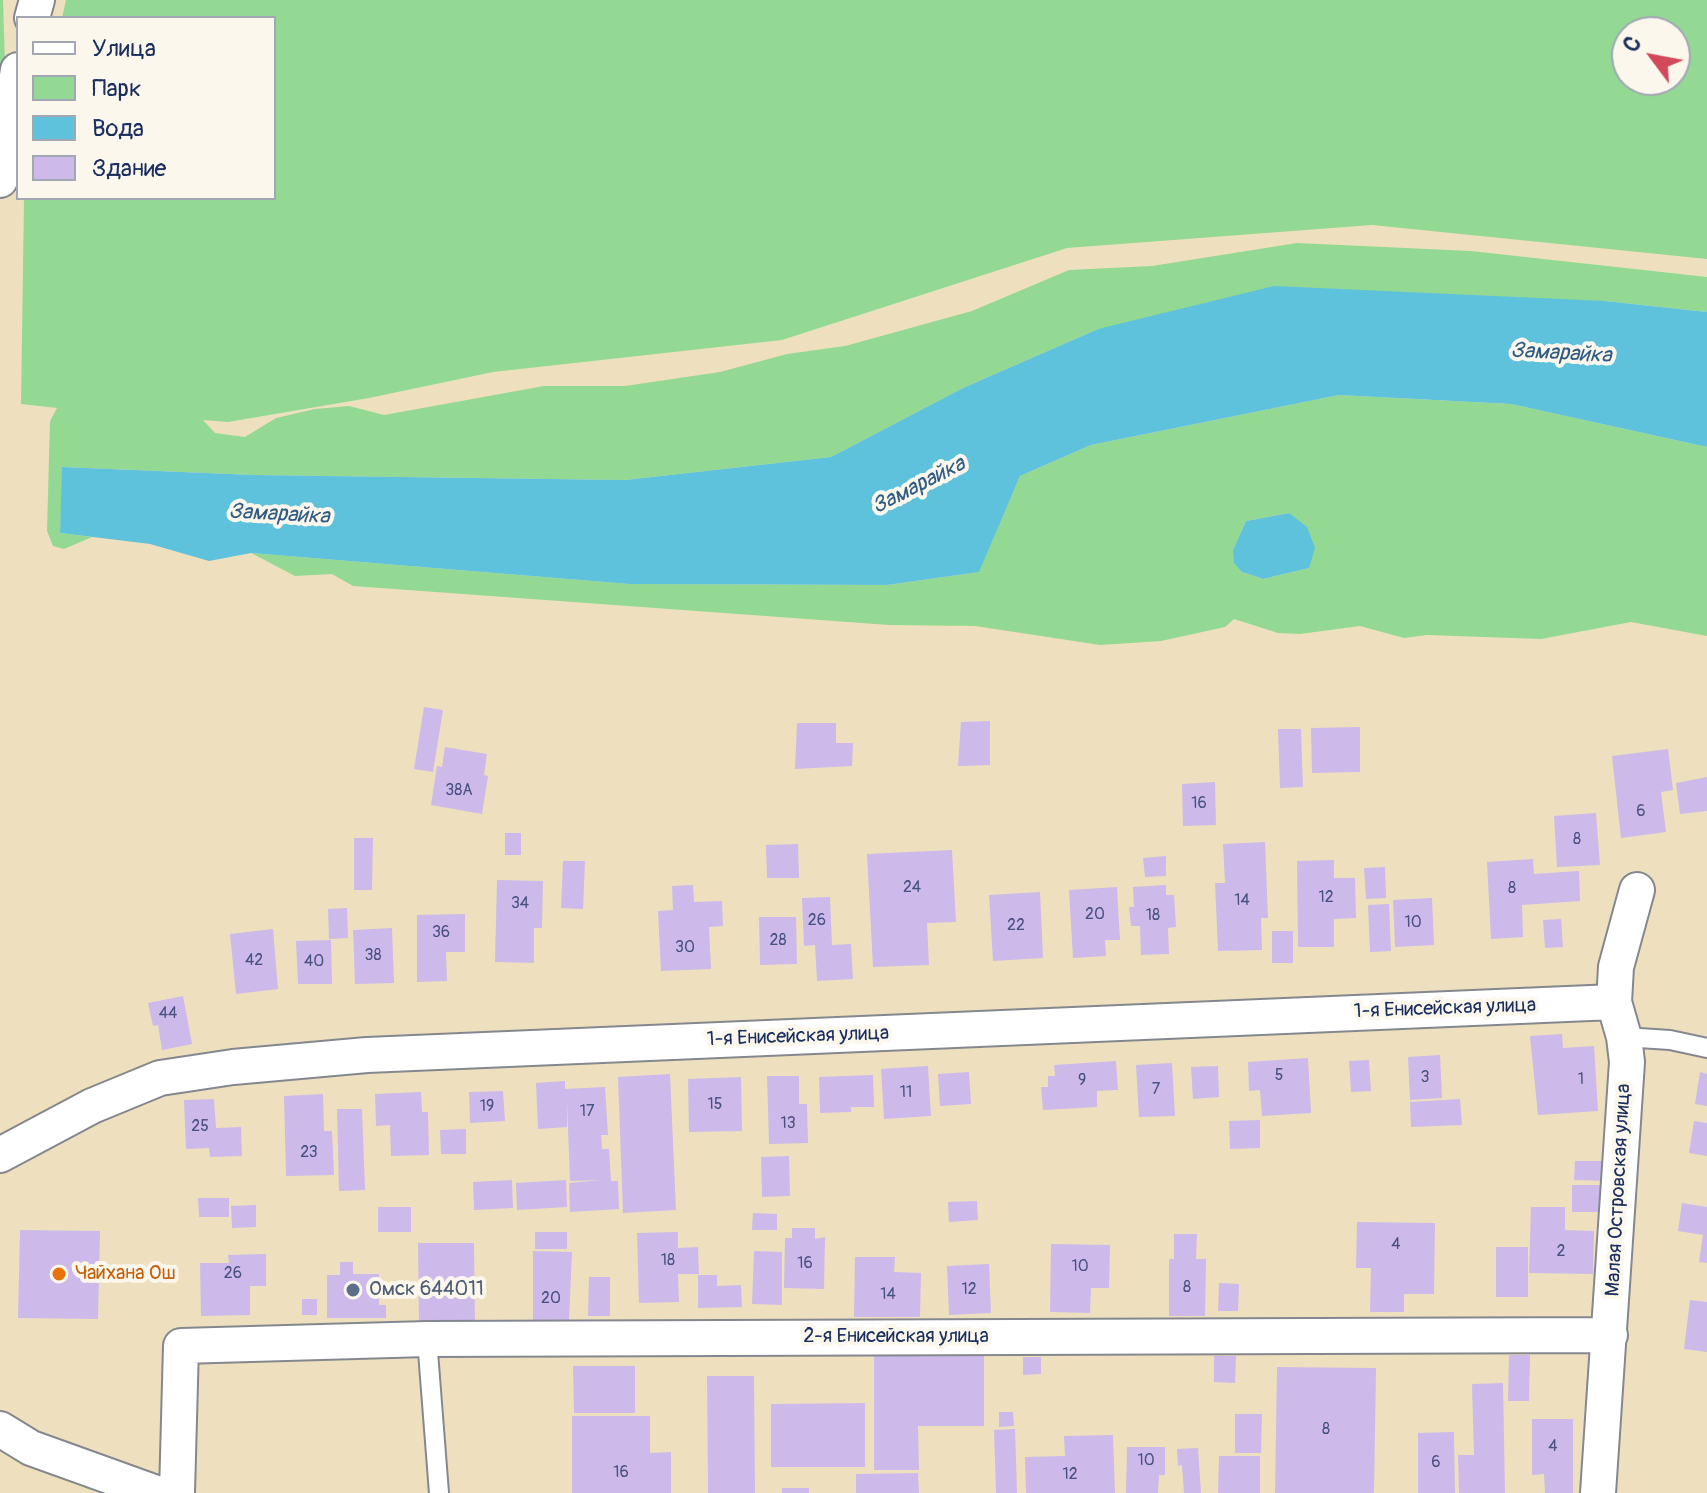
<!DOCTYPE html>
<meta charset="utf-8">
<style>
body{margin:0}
#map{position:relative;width:1707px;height:1493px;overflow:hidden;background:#eee0be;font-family:Pangolin,sans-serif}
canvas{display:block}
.legend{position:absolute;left:16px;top:16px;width:260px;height:184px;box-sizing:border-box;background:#fbf7ec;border:2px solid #a1a7b3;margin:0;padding:10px 14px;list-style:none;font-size:24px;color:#1b2f5e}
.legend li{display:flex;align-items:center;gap:16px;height:40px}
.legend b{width:40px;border:2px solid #a1a7b3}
.north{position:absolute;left:1611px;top:16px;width:80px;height:80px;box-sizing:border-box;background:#fbf7ec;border:2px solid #a1a7b3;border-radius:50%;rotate:302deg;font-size:22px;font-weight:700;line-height:32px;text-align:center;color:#1b2f5e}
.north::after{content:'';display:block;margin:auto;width:28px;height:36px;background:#d1495b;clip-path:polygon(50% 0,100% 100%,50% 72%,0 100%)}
</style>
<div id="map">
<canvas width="1707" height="1493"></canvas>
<ul class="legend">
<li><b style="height:10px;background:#fff"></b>Улица</li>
<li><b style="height:22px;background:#93d993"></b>Парк</li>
<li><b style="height:22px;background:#5fc2dd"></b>Вода</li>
<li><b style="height:22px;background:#cdb9ea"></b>Здание</li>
</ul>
<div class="north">С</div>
</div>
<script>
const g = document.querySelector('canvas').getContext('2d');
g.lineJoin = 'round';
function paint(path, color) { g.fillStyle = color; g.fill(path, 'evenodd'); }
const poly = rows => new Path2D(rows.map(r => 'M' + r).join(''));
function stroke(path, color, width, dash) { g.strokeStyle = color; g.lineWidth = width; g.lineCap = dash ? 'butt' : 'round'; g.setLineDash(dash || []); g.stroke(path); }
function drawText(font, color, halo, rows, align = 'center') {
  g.font = font + ' Pangolin,sans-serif'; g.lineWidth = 8; g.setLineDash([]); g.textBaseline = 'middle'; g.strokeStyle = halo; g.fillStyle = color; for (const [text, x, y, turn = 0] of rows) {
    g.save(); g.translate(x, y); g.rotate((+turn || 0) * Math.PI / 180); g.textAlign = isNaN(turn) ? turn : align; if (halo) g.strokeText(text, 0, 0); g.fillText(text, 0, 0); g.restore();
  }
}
const green = poly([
 [0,0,3,0,5,64,0,88],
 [66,0,1707,0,1707,259,1372,225,1067,248,782,340,493,372,369,398,228,422,203,420,215,433,245,437,276,418,315,409,349,406,384,415,544,386,625,386,720,372,787,354,845,346,972,311,1069,270,1152,266,1297,243,1471,251,1707,277,1707,312,1605,301,1098,329,963,388,831,457,625,480,254,475,63,467,60,533,92,537,64,549,53,546,47,531,50,421,57,408,21,404,24,198,274,198,274,18,62,18],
 [1627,32,1675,32,1675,80,1627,80],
 [1339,395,1511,404,1707,447,1707,636,1631,622,1541,639,1427,635,1404,638,1360,626,1300,634,1278,633,1234,619,1225,627,1161,641,1100,645,975,626,889,625,353,586,332,574,295,576,251,553,629,584,887,585,978,572,1020,476,1091,445],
 [1289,513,1309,568,1263,579,1242,572,1233,550,1246,521]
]);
const water = poly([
 [1274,286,1605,301,1707,312,1707,447,1511,404,1339,395,1091,445,1020,476,979,572,887,585,629,584,251,553,209,561,150,544,60,533,62,467,254,475,625,480,831,457,963,388,1098,329],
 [1289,513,1307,527,1315,548,1309,568,1263,579,1242,572,1234,563,1233,550,1246,521]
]);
const building = poly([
 [424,707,443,710,433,772,414,769],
 [990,721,990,765,958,766,961,722],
 [797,723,836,723,836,743,853,743,852,766,795,769],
 [1360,727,1360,772,1312,773,1311,728],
 [1278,729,1301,729,1303,787,1280,788],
 [445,747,487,754,484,775,488,776,482,814,431,805,437,766,442,767],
 [1668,749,1673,790,1661,792,1666,832,1621,838,1612,756],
 [1707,777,1707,811,1680,814,1676,783],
 [1215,782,1216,825,1183,826,1182,784],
 [1596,813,1600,865,1557,867,1554,816],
 [505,833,521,833,521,855,505,855],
 [354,838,373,838,372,890,354,890],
 [1265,842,1268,918,1261,918,1262,950,1218,951,1215,883,1225,883,1223,844],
 [798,844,799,878,767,878,766,845],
 [952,850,956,922,927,923,929,965,873,967,867,854],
 [1166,856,1166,876,1145,877,1143,858],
 [1533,859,1534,874,1579,871,1580,901,1522,905,1523,937,1491,939,1487,862],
 [1334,860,1334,878,1355,878,1356,918,1334,919,1334,947,1298,947,1297,861],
 [563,861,585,861,583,909,561,908],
 [1385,867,1386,898,1366,899,1364,868],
 [497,880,543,881,542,928,534,928,534,963,495,962],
 [693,885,694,902,722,901,723,926,709,927,711,969,661,971,658,911,673,910,672,886],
 [1166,885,1166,895,1174,895,1176,927,1168,928,1169,954,1141,955,1140,926,1131,926,1129,907,1134,907,1133,887],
 [1117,887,1120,940,1105,940,1106,956,1073,958,1069,890],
 [1040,892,1043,958,993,961,989,895],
 [830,897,832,945,851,944,853,979,817,981,815,945,804,946,802,898],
 [1432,898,1434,945,1395,947,1393,900],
 [1389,904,1391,951,1370,952,1368,905],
 [347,908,348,938,329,939,328,909],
 [465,914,465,952,446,952,447,981,417,982,417,915],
 [759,917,796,917,797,964,760,965],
 [1561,919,1563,947,1545,948,1543,920],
 [392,928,394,983,355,984,353,930],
 [273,929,278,989,236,994,230,934],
 [1272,931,1293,931,1293,963,1272,963],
 [331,940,332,984,298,984,296,941],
 [183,996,192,1044,162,1050,158,1025,153,1026,148,1003],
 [1562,1034,1563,1048,1594,1046,1598,1111,1538,1115,1530,1036],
 [1440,1055,1442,1098,1410,1100,1408,1057],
 [1308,1058,1311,1113,1262,1116,1260,1090,1249,1091,1248,1062],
 [1369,1060,1371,1091,1351,1092,1349,1061],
 [1116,1061,1118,1090,1097,1091,1097,1107,1043,1110,1041,1087,1048,1087,1048,1076,1055,1076,1054,1065],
 [1172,1063,1175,1116,1139,1117,1136,1065],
 [928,1066,931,1116,884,1119,881,1069],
 [1218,1066,1219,1097,1193,1099,1191,1067],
 [969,1072,971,1104,940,1106,938,1074],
 [1700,1072,1707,1074,1707,1106,1695,1104],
 [670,1074,676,1210,623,1213,618,1077],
 [873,1075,874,1107,851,1107,851,1112,820,1113,819,1077],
 [767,1076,799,1076,799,1104,807,1104,808,1143,769,1144],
 [741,1077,742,1131,689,1132,688,1079],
 [565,1081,565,1089,605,1087,608,1135,601,1135,602,1149,609,1149,611,1181,618,1181,619,1209,570,1212,569,1183,601,1180,570,1181,567,1102,567,1127,538,1129,536,1083],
 [503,1091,505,1121,470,1123,469,1092],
 [421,1092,422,1112,428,1112,429,1155,391,1156,390,1125,376,1126,375,1094],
 [323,1094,324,1131,332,1131,334,1175,286,1176,284,1096],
 [214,1099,216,1128,241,1127,242,1156,210,1157,209,1148,186,1149,184,1100],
 [1460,1099,1462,1125,1411,1127,1410,1102],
 [337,1109,362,1109,365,1190,339,1191],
 [1260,1120,1260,1148,1230,1149,1229,1121],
 [1694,1121,1707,1123,1707,1156,1689,1153],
 [466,1129,466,1154,441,1154,440,1130],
 [789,1156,790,1196,762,1197,761,1157],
 [1575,1161,1605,1161,1605,1181,1574,1180],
 [512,1180,513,1208,474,1210,473,1182],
 [566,1180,567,1207,517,1210,516,1183],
 [1572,1185,1603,1185,1603,1212,1572,1212],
 [198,1198,229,1198,229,1217,199,1217],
 [977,1201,978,1220,949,1222,948,1202],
 [1682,1203,1707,1207,1707,1263,1699,1262,1703,1235,1678,1231],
 [256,1205,256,1227,232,1228,231,1206],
 [378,1207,411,1207,411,1232,378,1232],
 [1531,1207,1565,1207,1565,1230,1594,1231,1593,1274,1529,1273],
 [753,1213,777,1214,777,1230,752,1230],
 [1357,1222,1435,1223,1434,1294,1404,1294,1404,1312,1370,1312,1371,1268,1356,1268],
 [792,1228,815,1228,815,1239,825,1237,824,1289,784,1288,785,1238,792,1238],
 [20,1230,100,1231,98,1319,18,1318],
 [535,1232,567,1232,567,1249,535,1249],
 [678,1232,678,1248,698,1247,699,1274,678,1274,679,1302,639,1303,637,1233],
 [1174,1234,1197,1234,1196,1259,1206,1259,1205,1316,1169,1316,1169,1259,1174,1259],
 [418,1243,474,1243,475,1324,419,1325],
 [1051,1244,1110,1245,1109,1288,1091,1288,1090,1313,1050,1312],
 [1496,1247,1528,1247,1528,1297,1496,1297],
 [533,1251,572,1252,569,1321,533,1321],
 [754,1251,782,1252,782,1305,752,1304],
 [266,1254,266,1286,250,1286,250,1315,201,1316,200,1263,229,1263,228,1255],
 [855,1257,895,1257,894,1272,921,1273,920,1317,854,1317],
 [340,1262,353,1262,353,1274,379,1274,379,1305,386,1305,386,1318,327,1318,327,1275,340,1275],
 [989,1264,991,1313,949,1315,947,1266],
 [698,1275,717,1275,717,1286,741,1285,742,1307,698,1308],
 [589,1277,610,1277,610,1316,588,1316],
 [1219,1283,1239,1284,1238,1311,1218,1311],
 [302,1299,317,1299,317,1315,302,1315],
 [1690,1300,1707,1302,1707,1352,1684,1349],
 [874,1355,984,1355,984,1426,918,1426,919,1470,874,1470],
 [1509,1355,1530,1355,1529,1401,1508,1401],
 [1214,1356,1236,1356,1235,1383,1214,1382],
 [1023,1357,1041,1357,1041,1374,1023,1375],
 [573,1366,635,1366,635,1413,574,1413],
 [1277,1367,1376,1368,1374,1493,1275,1493],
 [707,1376,754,1376,755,1493,708,1493],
 [1503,1383,1505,1493,1459,1493,1458,1455,1474,1455,1472,1384],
 [865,1403,865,1467,771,1467,771,1404],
 [999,1412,1013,1412,1014,1426,999,1427],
 [1235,1414,1262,1414,1261,1453,1235,1453],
 [572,1416,650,1416,650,1453,671,1452,671,1493,572,1493],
 [1532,1419,1573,1419,1573,1493,1545,1493,1544,1474,1532,1475],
 [1015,1429,1017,1493,996,1493,994,1430],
 [1454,1432,1455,1493,1418,1493,1418,1433],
 [1113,1435,1115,1493,1026,1493,1025,1457,1065,1456,1064,1436],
 [1127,1447,1165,1447,1165,1475,1159,1475,1158,1493,1126,1493],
 [1198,1448,1201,1493,1184,1493,1182,1465,1178,1466,1177,1449],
 [1219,1456,1260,1456,1260,1493,1218,1493],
 [918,1473,919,1493,856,1493,856,1474],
 [782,1488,809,1488,809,1493,782,1493]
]);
const service = poly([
 [1624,1037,1670,1040,1707,1048],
 [427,1339,439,1493]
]);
const minor = poly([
 [32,18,37,0],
 [0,180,18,70],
 [0,1155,92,1106,160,1078,233,1067,367,1055,1614,1002],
 [0,1429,31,1448,156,1493],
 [177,1493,181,1346,427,1339,1610,1335],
 [1598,1493,1627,1062,1624,1037,1614,1002,1616,967,1637,890]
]);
const markers = [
 [59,1274,8,"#e8710a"],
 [353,1290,8,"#5c6f8a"]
];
const numberNames = [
 ["38А",459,791],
 ["16",1199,804],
 ["6",1641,812],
 ["8",1577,840],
 ["24",912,888],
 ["8",1512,889],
 ["12",1326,898],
 ["14",1242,901],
 ["34",520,904],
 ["20",1095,915],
 ["18",1153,916],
 ["26",817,921],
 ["10",1413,923],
 ["22",1016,926],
 ["36",441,933],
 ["28",778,941],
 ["30",685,948],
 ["38",373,956],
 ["42",254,961],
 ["40",314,962],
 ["44",168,1014],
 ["5",1279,1076],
 ["3",1425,1078],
 ["1",1581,1080],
 ["9",1082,1081],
 ["7",1156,1090],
 ["11",906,1093],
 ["15",715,1105],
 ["19",487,1107],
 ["17",587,1112],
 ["13",788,1124],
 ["25",200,1127],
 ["23",309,1153],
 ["4",1396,1245],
 ["2",1561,1252],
 ["18",668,1261],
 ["16",805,1264],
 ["10",1080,1267],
 ["26",233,1274],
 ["8",1187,1288],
 ["12",969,1290],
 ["14",888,1295],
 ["20",551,1299],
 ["8",1326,1430],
 ["4",1553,1447],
 ["10",1146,1461],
 ["6",1436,1463],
 ["16",621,1473],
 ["12",1070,1475]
];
const streetNames = [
 ["1-я Енисейская улица",1445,1009,-2],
 ["1-я Енисейская улица",798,1037,-2],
 ["Малая Островская улица",1619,1190,-87],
 ["2-я Енисейская улица",896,1337]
];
const foodNames = [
 ["Чайхана Ош",75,1274]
];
const serviceNames = [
 ["Омск 644011",369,1290]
];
const waterNames = [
 ["Замарайка",1561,354,3],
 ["Замарайка",919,486,-27],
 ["Замарайка",279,515,3]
];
paint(green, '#93d993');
paint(water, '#5fc2dd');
paint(building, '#cdb9ea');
stroke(service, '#84888e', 22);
stroke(minor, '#84888e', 38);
stroke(service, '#fff', 18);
stroke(minor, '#fff', 34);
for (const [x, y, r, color] of markers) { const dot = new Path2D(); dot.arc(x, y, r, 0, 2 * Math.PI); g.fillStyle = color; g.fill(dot); stroke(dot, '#fbf7ec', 3); }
drawText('16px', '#485281', null, numberNames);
drawText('20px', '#1b2f5e', '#fbf7ec', streetNames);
drawText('20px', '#c56008', '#fbf7ec', foodNames, 'left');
drawText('20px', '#4e5e75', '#fbf7ec', serviceNames, 'left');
drawText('italic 22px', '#2f5b84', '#fbf7ec', waterNames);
</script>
